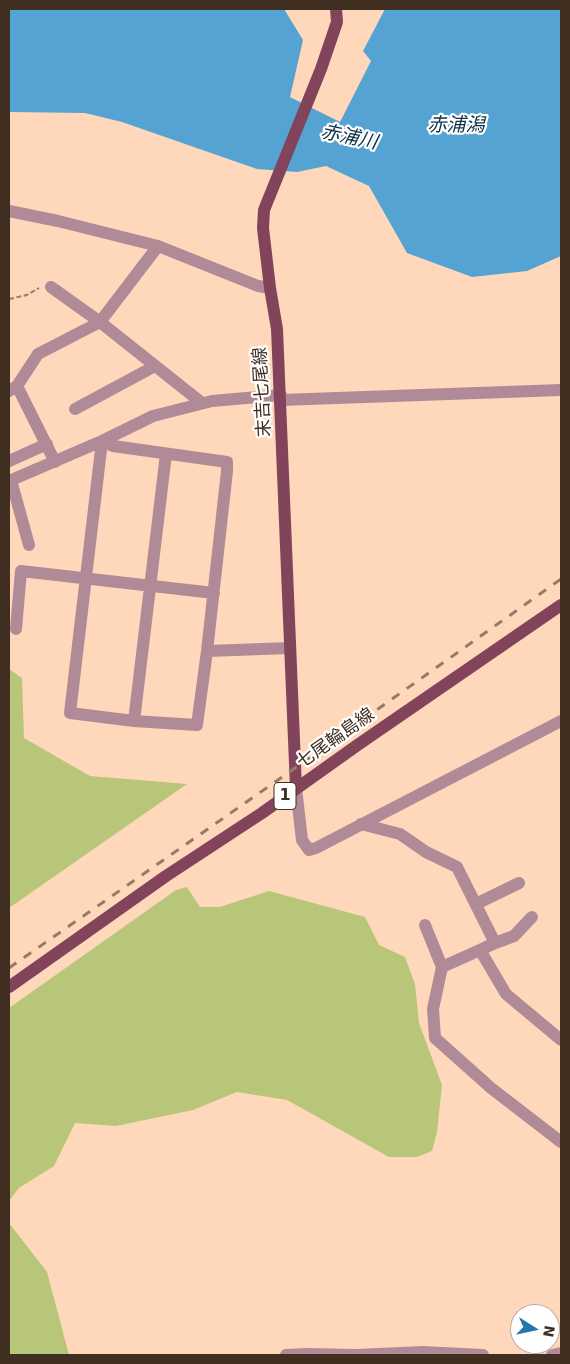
<!DOCTYPE html>
<meta charset="utf-8">
<style>
body{margin:0}
#map{position:relative;width:570px;height:1364px;overflow:hidden;background:#ffd8bb;font-family:"DejaVu Sans",sans-serif}
canvas{display:block}
.frame{position:absolute;inset:0;border:10px solid #402e20;pointer-events:none}
.north{position:absolute;left:510px;top:1304px;width:50px;height:50px;box-sizing:border-box;background:#fff;border:1px solid #b3aba6;border-radius:50%;rotate:100deg;font-size:14px;font-weight:700;line-height:20px;text-align:center;color:#402e20}
.north::after{content:'';display:block;margin:auto;width:18px;height:22px;background:#2279a8;clip-path:polygon(50% 0,100% 100%,50% 72%,0 100%)}
</style>
<div id="map">
<canvas width="570" height="1364"></canvas>
<div class="frame"></div>
<div class="north">N</div>
</div>
<script>
const g = document.querySelector('canvas').getContext('2d');
g.lineJoin = 'round';
function paint(path, color) { g.fillStyle = color; g.fill(path, 'evenodd'); }
const poly = rows => new Path2D(rows.map(r => 'M' + r).join(''));
function stroke(path, color, width, dash) { g.strokeStyle = color; g.lineWidth = width; g.lineCap = dash ? 'butt' : 'round'; g.setLineDash(dash || []); g.stroke(path); }
function drawText(font, color, halo, rows, align = 'center') {
  g.font = font + ' "DejaVu Sans","Noto Sans JP",sans-serif'; g.lineWidth = 4.5; g.setLineDash([]); g.textBaseline = 'middle'; g.strokeStyle = halo; g.fillStyle = color; for (const [text, x, y, turn = 0] of rows) {
    g.save(); g.translate(x, y); g.rotate((+turn || 0) * Math.PI / 180); g.textAlign = isNaN(turn) ? turn : align; if (halo) g.strokeText(text, 0, 0); g.fillText(text, 0, 0); g.restore();
  }
}
const green = poly([
 [9,669,22,678,24,738,90,776,187,784,9,908],
 [187,887,200,907,220,907,269,891,365,917,379,945,405,957,415,984,419,1023,442,1085,437,1132,432,1151,417,1157,389,1157,287,1100,237,1092,193,1110,116,1126,75,1123,54,1166,19,1188,9,1201,9,1008,176,890],
 [9,1223,47,1272,69,1355,9,1355]
]);
const water = poly([
 [9,9,284,9,303,40,290,97,340,122,371,61,363,51,385,9,561,9,561,256,527,271,472,277,407,253,369,186,326,166,297,172,257,169,122,122,85,113,9,112]
]);
const path = poly([
 [9,299,27,295,39,288]
]);
const minor = poly([
 [9,211,58,221,158,246,258,286,270,288],
 [158,246,100,322,202,403],
 [17,386,55,462],
 [9,391,17,386,38,354,100,322,51,287],
 [281,400,561,390],
 [75,409,155,366],
 [102,441,113,446,227,462,227,471,207,651,197,725,134,721,70,713,102,441],
 [9,461,47,444],
 [11,480,29,545],
 [9,481,102,441,153,416,212,401,281,395],
 [16,629,21,571,214,593],
 [207,651,290,648],
 [134,721,166,454],
 [296,788,302,840,309,850,316,848,561,721],
 [361,824,400,834,426,852,457,867,495,943,480,950,506,994,561,1040],
 [476,904,519,883],
 [425,925,442,967,433,1009,435,1038,491,1088,561,1142],
 [495,943,514,936,532,917],
 [442,967,480,950],
 [286,1355,307,1354,356,1355,423,1352,483,1355],
 [552,1355,561,1353]
]);
const major = poly([
 [296,788,277,329,270,288,263,228,264,210,321,69,337,22,336,9],
 [9,987,166,876,262,813,359,744,561,605]
]);
const rail = poly([
 [9,968,295,768,561,579]
]);
const shields = [
 [285,796,22]
];
const shieldNames = [
 ["1",285,796]
];
const streetNames = [
 ["末吉七尾線",263,392,-93],
 ["七尾輪島線",336,739,-35]
];
const waterNames = [
 ["赤浦潟",456,126],
 ["赤浦川",349,138,12]
];
paint(green, '#b7c678');
paint(water, '#55a3d3');
stroke(path, '#987c67', 2, [5, 2.5]);
stroke(minor, '#b08b97', 12);
stroke(major, '#82445a', 12);
stroke(rail, '#967b66', 3, [9, 9]);
for (const [x, y, w] of shields) { const box = new Path2D(); box.roundRect(x - w / 2, y - 13.5, w, 27, 4); g.fillStyle = '#fff'; g.fill(box); stroke(box, '#402e20', 1); }
drawText('bold 16px', '#402e20', null, shieldNames);
drawText('18px', '#402e20', '#fff', streetNames);
drawText('italic 19px', '#0e3145', '#fff', waterNames);
</script>
